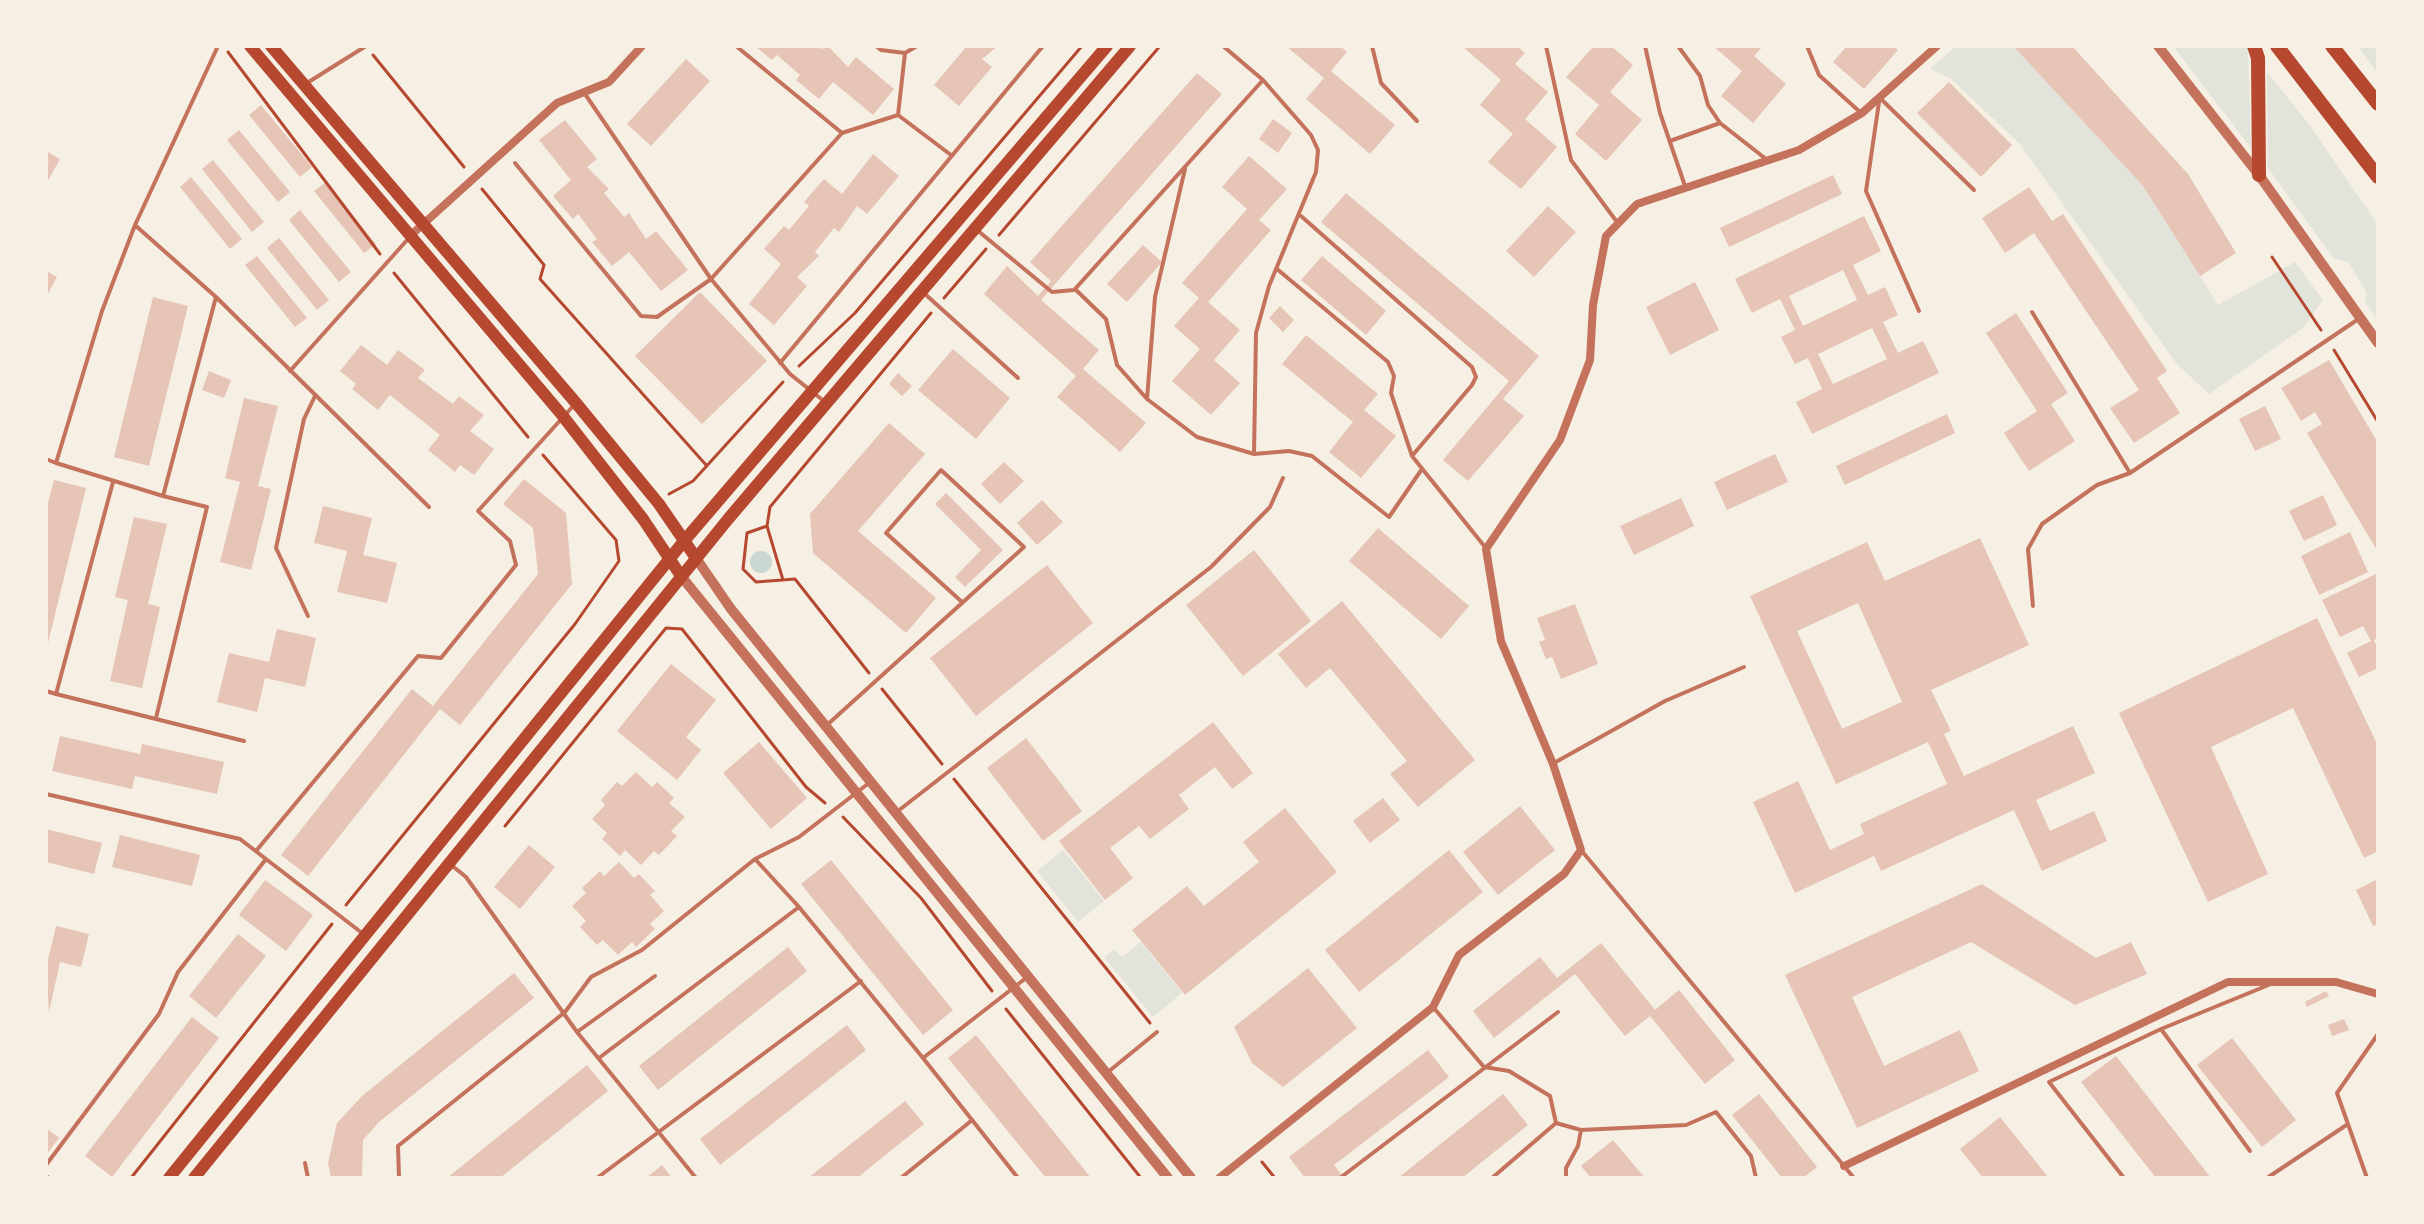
<!DOCTYPE html>
<style>
body{margin:0}
#map{position:relative;width:2424px;height:1224px;overflow:hidden;background:#f6efe4;font-family:Mulish,sans-serif}
canvas{display:block}
.frame{position:absolute;inset:0;border:48px solid #f6efe4;pointer-events:none}
</style>
<div id="map">
<canvas width="2424" height="1224"></canvas>
<div class="frame"></div>
</div>
<script>
const g = document.querySelector('canvas').getContext('2d');
g.lineJoin = 'round';
function paint(path, color) { g.fillStyle = color; g.fill(path, 'evenodd'); }
const poly = rows => new Path2D(rows.map(r => 'M' + r).join(''));
function stroke(path, color, width, dash) { g.strokeStyle = color; g.lineWidth = width; g.lineCap = dash ? 'butt' : 'round'; g.setLineDash(dash || []); g.stroke(path); }
const green = poly([
 [1956,46,2013,46,2143,186,2218,305,2295,262,2323,300,2303,328,2209,394,2176,363,2020,144,1951,79,1930,69],
 [2173,46,2245,46,2248,49,2251,148],
 [2358,46,2378,46,2378,74],
 [2267,72,2308,123,2378,225,2378,321,2365,302,2367,293,2348,262,2334,259,2268,168],
 [1063,850,1104,901,1078,922,1037,871],
 [1141,942,1182,993,1153,1017,1104,957,1114,949,1122,957]
]);
const water = poly([
 '750 562a11 11 0 1 1 22 0a11 11 0 1 1-22 0Z'
]);
const building = poly([
 [755,46,818,46,821,49,828,46,848,67,856,57,894,89,873,115,833,82,819,99,796,80,800,75,777,55,772,60],
 [967,46,998,46,982,59,992,67,959,106,934,85],
 [1286,46,1340,46,1347,52,1331,71,1395,125,1370,154,1306,99,1324,78],
 [1462,46,1517,46,1525,53,1515,64,1548,92,1525,119,1557,147,1521,189,1488,162,1513,134,1480,105,1501,80],
 [1594,46,1611,46,1633,65,1610,92,1642,120,1606,161,1575,134,1599,105,1566,77],
 [1713,46,1763,46,1754,56,1786,84,1753,123,1721,96,1742,71],
 [1847,46,1893,46,1898,50,1864,89,1833,62],
 [2013,46,2072,46,2188,174,2236,253,2200,276,2143,186],
 [686,59,710,81,651,146,627,124],
 [1197,73,1222,94,1041,300,1099,350,1083,369,1146,423,1120,452,1057,397,1076,376,984,294,1007,266,1038,296,1051,281,1030,262],
 [1949,82,2012,145,1981,177,1917,113],
 [261,105,312,167,300,177,249,115],
 [1273,119,1292,133,1278,153,1259,139],
 [565,120,597,159,587,167,609,189,604,193,624,217,629,213,646,239,656,231,688,270,661,291,629,252,612,266,592,242,597,239,578,214,573,219,553,196,571,180,539,140],
 [239,130,290,192,278,202,227,140],
 [46,151,60,159,46,184],
 [873,154,899,176,867,214,857,206,839,232,834,228,815,252,819,256,797,277,807,286,774,325,749,304,781,264,764,249,784,226,789,230,809,206,804,202,824,179,842,194],
 [1249,156,1287,189,1259,220,1271,230,1208,302,1240,330,1214,360,1240,383,1211,415,1172,381,1200,349,1174,326,1199,298,1182,283,1247,209,1222,187],
 [213,160,264,222,252,232,202,169],
 [1833,175,1842,194,1729,247,1720,228],
 [191,177,242,239,230,249,180,187],
 [326,182,376,244,364,253,314,191],
 [2029,187,2052,221,2063,214,2167,371,2157,378,2180,413,2134,443,2110,408,2139,390,2034,233,2005,253,1982,218],
 [1346,193,1539,356,1503,399,1524,416,1468,481,1443,460,1509,381,1321,222],
 [1548,206,1576,232,1534,277,1506,251],
 [300,210,351,272,339,282,289,220],
 [1864,216,1881,251,1853,265,1868,295,1885,287,1898,315,1883,322,1898,353,1923,341,1939,373,1812,434,1796,402,1822,389,1808,358,1795,364,1781,337,1795,330,1780,299,1752,313,1735,279],
 [1843,270,1857,300,1803,326,1789,296],
 [1872,328,1887,359,1833,384,1818,354],
 [279,238,329,300,317,310,267,248],
 [1143,245,1162,262,1127,302,1107,284],
 [257,256,307,318,295,327,245,265],
 [1322,256,1386,311,1366,335,1301,280],
 [46,271,57,277,46,297],
 [1695,282,1719,330,1670,355,1646,307],
 [700,292,767,361,702,424,635,356],
 [153,297,188,306,149,466,114,457],
 [1280,306,1294,320,1283,332,1269,318],
 [2016,313,2068,393,2051,404,2075,441,2029,471,2004,433,2037,411,1986,333],
 [1306,335,1378,394,1364,410,1396,436,1361,478,1329,452,1353,422,1282,364],
 [361,345,387,365,398,350,425,370,418,378,453,404,459,396,484,415,470,431,494,449,474,475,460,465,455,472,428,450,440,435,390,395,378,410,352,389,356,384,340,371],
 [953,349,1010,398,976,439,918,390],
 [2329,360,2378,443,2378,552,2307,433,2322,424,2315,412,2301,421,2281,388],
 [209,371,231,380,224,398,202,390],
 [898,373,912,386,902,396,889,384],
 [244,398,278,406,258,486,271,489,251,570,220,562,240,482,225,478],
 [2265,406,2281,439,2255,451,2239,419],
 [1947,414,1955,433,1845,485,1836,466],
 [889,423,925,454,858,531,936,598,906,633,813,553,810,514],
 [1775,454,1788,482,1727,510,1714,482],
 [1004,462,1024,481,1000,504,981,484],
 [524,479,566,513,572,584,460,725,440,709,308,876,281,855,412,689,433,706,538,574,533,528,503,504],
 [54,480,86,488,47,647,46,510],
 [946,493,1003,550,965,587,955,577,981,550,935,504],
 [2323,495,2337,525,2304,541,2289,511],
 [1681,498,1694,526,1634,555,1620,526],
 [1042,500,1063,522,1037,545,1017,523],
 [323,506,372,518,363,555,397,563,387,603,337,592,347,551,314,543],
 [134,517,167,524,148,604,160,607,142,688,110,681,128,600,115,597],
 [1378,528,1469,606,1441,639,1349,561],
 [2350,532,2368,572,2319,595,2301,556],
 [1980,538,2029,645,1931,690,1951,731,1944,734,1964,776,2073,726,2095,773,2036,800,2050,831,2094,811,2107,841,2042,871,2014,810,1881,871,1874,856,1795,893,1753,802,1798,781,1830,850,1864,834,1860,824,1947,784,1928,742,1836,784,1750,596,1867,542,1885,581],
 [1858,603,1902,702,1842,729,1797,631],
 [1254,550,1311,621,1243,676,1186,605],
 [1047,565,1093,623,976,716,930,658],
 [2378,573,2378,638,2374,640,2378,649,2378,668,2359,677,2347,653,2371,641,2363,626,2340,637,2322,600],
 [1342,601,1475,760,1418,807,1390,774,1407,761,1330,668,1306,688,1278,654],
 [1575,604,1598,664,1561,679,1552,657,1546,659,1539,642,1545,640,1537,618],
 [2317,618,2378,746,2378,851,2364,858,2293,708,2211,747,2268,874,2208,902,2119,713],
 [277,629,316,638,305,687,265,678,257,712,217,702,229,653,269,662],
 [671,664,716,700,686,737,701,750,677,780,617,731],
 [1213,722,1253,773,1232,789,1215,767,1179,795,1189,809,1150,839,1139,826,1110,848,1133,878,1105,900,1059,841],
 [60,736,140,754,142,744,224,762,217,794,135,776,132,789,52,771],
 [1026,738,1082,811,1043,841,987,768],
 [759,742,807,798,771,829,723,773],
 [636,772,652,787,657,782,674,798,669,803,685,817,671,831,677,836,659,855,654,851,641,865,625,850,620,856,602,839,607,833,592,819,605,805,601,800,617,782,622,786],
 [1383,798,1400,820,1370,843,1353,821],
 [1520,806,1555,850,1498,895,1463,852],
 [1285,808,1337,872,1185,995,1132,930,1187,886,1204,906,1259,862,1243,842],
 [46,829,102,843,94,874,46,862],
 [120,835,200,855,192,886,112,867],
 [529,845,555,867,520,909,494,887],
 [1449,850,1483,892,1359,992,1325,950],
 [831,860,953,1010,923,1035,801,884],
 [619,862,634,878,639,874,655,891,650,895,664,911,650,924,655,929,636,947,632,942,618,955,603,940,597,945,580,927,586,921,572,906,586,893,582,888,600,871,604,876],
 [2378,879,2378,924,2373,926,2356,890],
 [265,880,313,915,286,951,239,915],
 [1982,884,2096,958,2131,942,2147,974,2075,1005,1971,942,1852,997,1884,1066,1960,1030,1979,1071,1857,1128,1785,975],
 [56,926,89,934,81,967,60,962,49,1012,46,968],
 [238,934,266,956,216,1018,189,996],
 [1601,943,1655,1010,1679,990,1735,1060,1705,1084,1650,1016,1625,1036,1575,974,1494,1038,1473,1011,1540,957,1557,978],
 [788,947,807,971,658,1090,639,1066],
 [1308,968,1357,1028,1283,1087,1252,1063,1234,1027],
 [514,973,534,998,379,1122,363,1140,362,1178,331,1178,328,1163,337,1123,362,1096],
 [2326,991,2329,996,2307,1007,2305,1002],
 [192,1017,219,1038,112,1177,85,1156],
 [2344,1019,2349,1030,2332,1036,2328,1025],
 [847,1025,866,1050,720,1165,700,1139],
 [976,1035,1091,1178,1046,1178,948,1058],
 [2232,1038,2296,1120,2262,1147,2197,1065],
 [1428,1050,1449,1077,1334,1165,1344,1178,1305,1178,1289,1157],
 [2116,1056,2211,1178,2156,1178,2081,1082],
 [587,1065,608,1091,500,1178,447,1178],
 [1503,1094,1528,1125,1462,1178,1398,1178],
 [1759,1094,1817,1167,1803,1178,1782,1178,1732,1115],
 [905,1101,924,1124,857,1178,808,1178],
 [2000,1117,2049,1178,1983,1178,1960,1149],
 [46,1128,59,1138,46,1155],
 [1613,1140,1645,1178,1591,1178,1581,1166],
 [662,1165,672,1178,646,1178]
]);
const path = poly([
 [228,52,380,254],
 [373,55,464,167],
 [482,189,544,265,540,279,707,466],
 [999,235,1160,46],
 [2272,257,2321,330],
 [394,273,528,437],
 [944,298,986,249],
 [2334,350,2378,422],
 [799,366,855,313,1082,46],
 [669,494,693,481,783,382],
 [767,526,747,533,743,569,756,582,795,579,869,673],
 [783,580,767,526,770,507,931,313],
 [882,689,942,764],
 [954,779,1150,1023],
 [843,817,921,898,992,991],
 [505,826,666,628,682,629,806,787,825,803],
 [346,905,575,624,619,561,616,540,543,455],
 [1006,1009,1141,1178],
 [1262,1162,1275,1178],
 [131,1178,332,924]
]);
const service = poly([
 [876,46,881,50,905,53,917,46],
 [1223,46,1263,80,1311,135,1318,150,1316,172,1269,286,1256,333,1254,454],
 [1372,46,1381,83,1417,121],
 [1546,46,1571,160,1617,222],
 [1645,46,1660,113,1685,186],
 [1678,46,1700,76,1708,105,1720,123,1766,159],
 [1807,46,1819,75,1860,112],
 [905,53,898,115,951,155],
 [307,83,366,46],
 [585,94,711,279,842,133,736,46],
 [1881,99,1974,190],
 [1879,102,1866,191,1919,311],
 [842,133,898,115],
 [1670,141,1720,123],
 [515,163,641,316,657,317,711,279,790,374,825,402],
 [1185,169,1155,297,1147,399,1197,437,1254,454,1289,451,1312,456,1389,517,1422,469],
 [1301,216,1472,367,1476,377,1472,385,1412,456,1485,547],
 [136,226,216,297,429,507],
 [977,230,1052,292,1074,290],
 [1277,269,1388,362,1394,376,1391,393,1412,456],
 [925,294,1018,378],
 [2032,312,2130,473],
 [780,363,1043,46],
 [290,371,408,239],
 [1147,399,1117,365,1106,319,1075,289,1263,80],
 [46,459,56,463,102,311,135,225,218,46],
 [56,463,163,496,216,297],
 [2033,606,2028,549,2042,524,2097,485,2130,473,2360,318],
 [308,616,276,548,304,419,315,396],
 [46,691,56,694,113,482],
 [56,694,244,741],
 [156,718,207,507,163,496],
 [827,725,1024,547,941,470,886,533,962,602],
 [1554,763,1665,701,1744,667],
 [869,783,799,837,755,859,799,907,923,1058],
 [46,794,240,839,362,933],
 [898,811,1211,567,1270,507,1283,478],
 [1581,850,1854,1178],
 [256,851,418,656,441,658,516,565,510,541,478,511,575,404],
 [450,864,466,877,577,1032,696,1178],
 [1433,1007,1484,1067,1509,1071,1550,1096,1556,1123,1581,1130,1686,1125,1716,1112,1751,1156,1756,1178],
 [2161,1029,2250,1151],
 [577,1032,655,976],
 [599,1058,799,907],
 [1108,1072,1157,1032],
 [305,1163,308,1178],
 [46,1165,159,1014,178,972,266,859],
 [46,1176,49,1178],
 [399,1178,398,1146,565,1012,591,977,642,950,755,859],
 [597,1178,861,981],
 [901,1178,971,1121],
 [1018,1178,923,1058,1026,978],
 [1340,1178,1558,1012],
 [1492,1178,1556,1123],
 [1566,1178,1566,1168,1578,1146,1581,1130],
 [2124,1178,2049,1082,2161,1029,2271,984],
 [2267,1178,2348,1124],
 [2367,1178,2337,1093,2378,1034]
]);
const minor = poly([
 [410,236,557,103,609,82,642,46],
 [1844,1166,2228,982,2336,982,2378,994],
 [1219,1178,1433,1007,1459,955,1564,874,1581,850,1553,764,1501,641,1486,549,1560,440,1590,360,1593,305,1606,236,1637,204,1799,150,1862,113,1937,46]
]);
const tertiary = poly([
 [2158,46,2259,175,2378,343],
 [696,558,731,609,1191,1178],
 [681,576,1168,1178]
]);
const secondary = poly([
 [250,46,562,415,643,519,681,576],
 [271,46,576,403,659,504,696,558],
 [169,1178,684,541,1107,46],
 [194,1178,729,518,1130,46]
]);
const trunk = poly([
 [2254,46,2258,58,2259,175],
 [2277,46,2378,177],
 [2332,46,2378,104]
]);
paint(green, '#e2e4dc');
paint(water, '#c9d6d2');
paint(building, '#e6c5b7');
stroke(path, '#b5482f', 3);
stroke(service, '#c5725c', 4);
stroke(minor, '#c5725c', 8);
stroke(tertiary, '#c5725c', 10);
stroke(secondary, '#b5482f', 12);
stroke(trunk, '#b5482f', 14);
</script>
